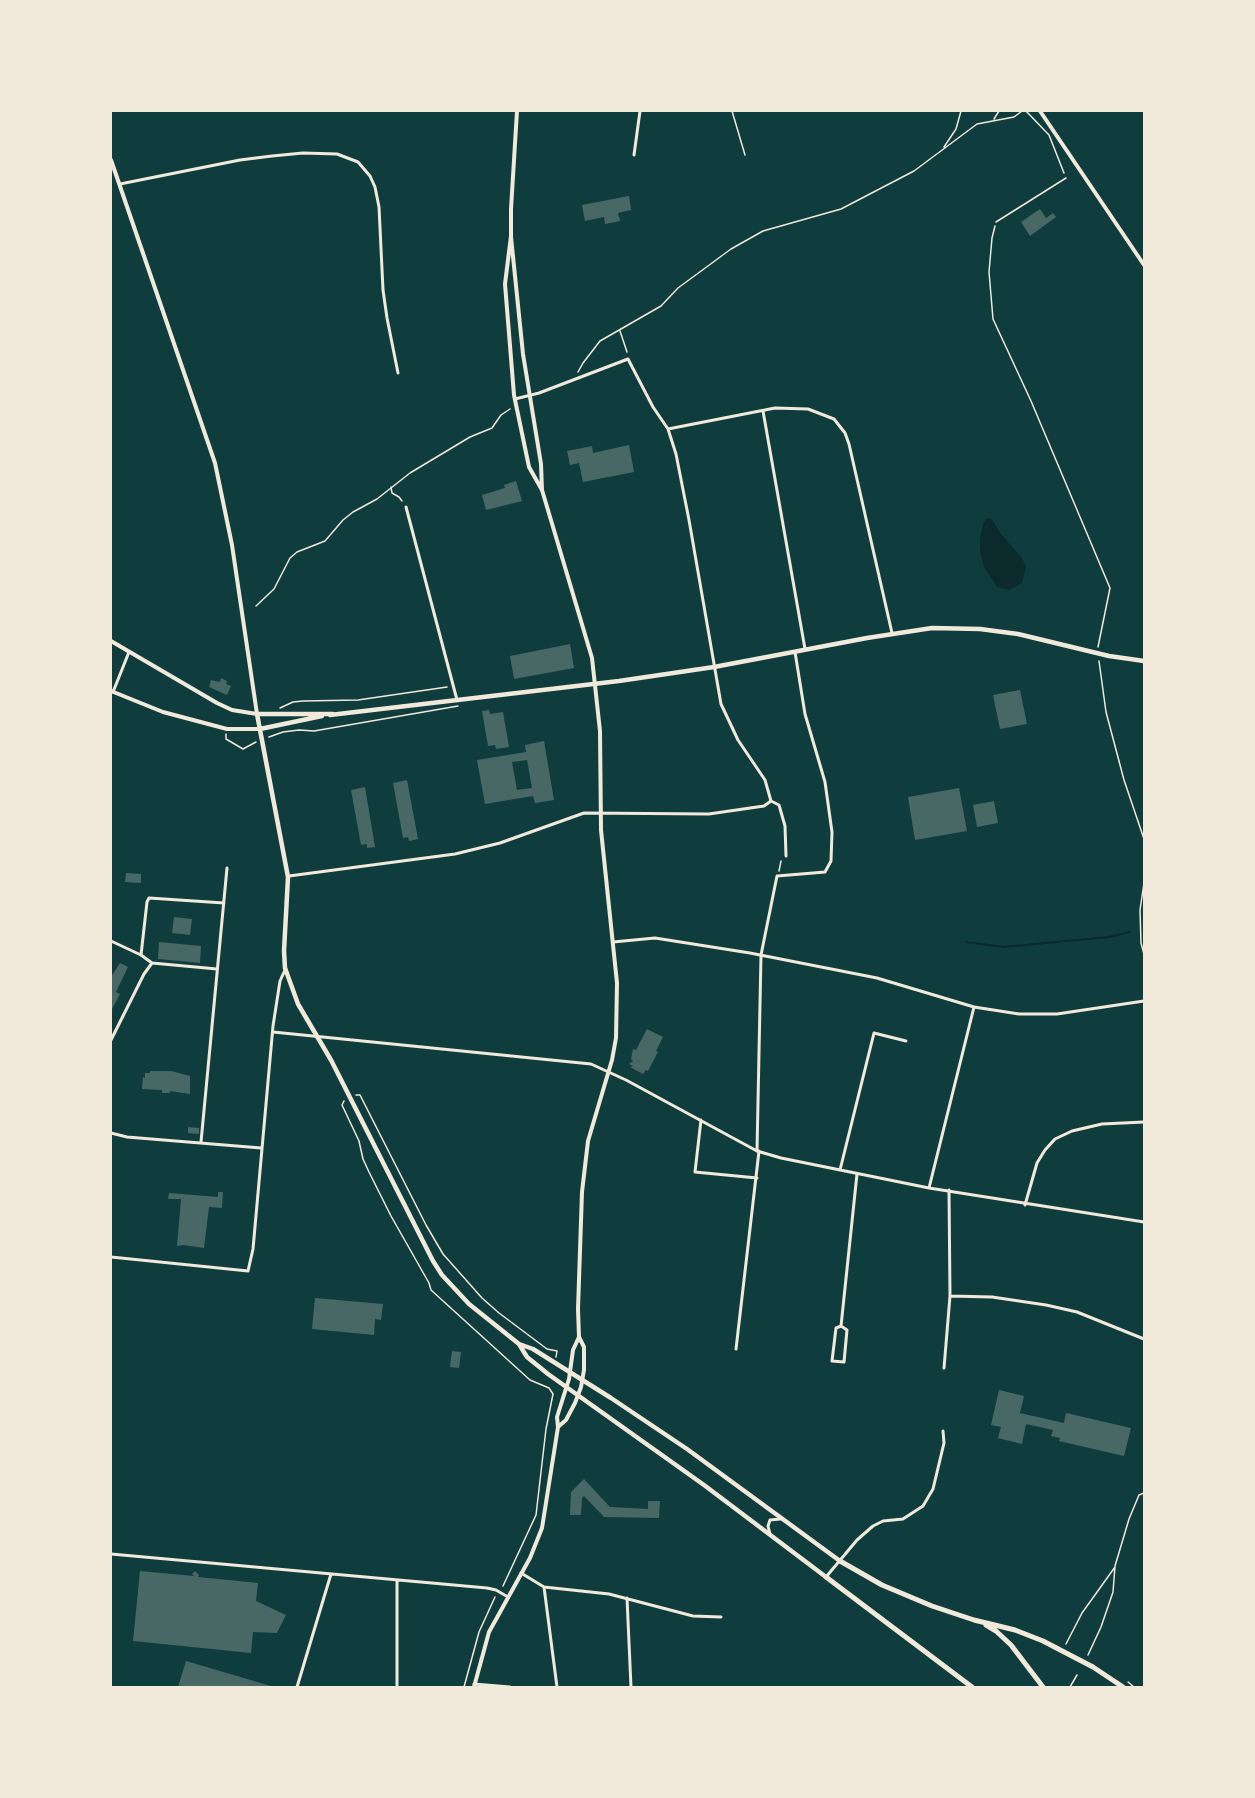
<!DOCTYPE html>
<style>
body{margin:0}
#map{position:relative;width:1255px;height:1798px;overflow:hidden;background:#0f3d3e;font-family:"PT Sans",sans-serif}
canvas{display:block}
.frame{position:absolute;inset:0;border:112px solid #f1e9da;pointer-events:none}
</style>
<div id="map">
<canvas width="1255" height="1798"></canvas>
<div class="frame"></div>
</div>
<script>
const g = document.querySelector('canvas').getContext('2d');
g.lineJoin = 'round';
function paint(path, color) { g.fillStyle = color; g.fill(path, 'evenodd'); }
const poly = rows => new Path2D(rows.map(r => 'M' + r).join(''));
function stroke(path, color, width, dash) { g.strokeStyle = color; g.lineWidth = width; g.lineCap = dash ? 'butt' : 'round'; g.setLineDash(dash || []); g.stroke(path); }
const water = poly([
 [987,518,992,519,1000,533,1022,558,1026,567,1022,583,1009,590,997,587,984,567,980,551,980,539,983,524]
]);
const stream = poly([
 [966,942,1004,947,1109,937,1130,932]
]);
const building = poly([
 [629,196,631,210,618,213,620,221,605,224,604,217,585,221,582,205],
 [1040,209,1046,218,1053,213,1056,217,1030,236,1021,222],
 [629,445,634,472,583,482,579,463,570,465,567,451,592,446,593,453],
 [516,481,522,501,486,510,482,495,505,488,504,485],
 [570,644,574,668,514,679,510,656],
 [221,678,227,681,226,684,231,686,227,695,209,687,211,680,220,682],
 [1020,690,1027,724,1000,729,993,695],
 [489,710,490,714,503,712,509,747,496,749,495,745,488,746,482,711],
 [544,741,554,800,535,803,533,796,485,804,477,760,526,752,525,745],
 [527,760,532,788,517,790,512,762],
 [407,780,418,839,409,841,408,837,403,838,393,783],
 [365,787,375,847,367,848,367,844,361,845,351,790],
 [959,788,967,831,915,840,908,797],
 [994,801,998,823,977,827,973,805],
 [126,873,141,874,141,883,125,882],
 [174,917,192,919,190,935,172,933],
 [159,942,201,946,200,963,158,959],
 [120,963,128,967,116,992,120,994,111,1011,111,977],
 [647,1029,663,1037,656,1051,658,1052,648,1071,646,1070,643,1074,630,1067,633,1066,629,1064,633,1061,631,1059,633,1049,636,1050],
 [150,1071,171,1071,190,1076,190,1094,170,1091,170,1093,162,1093,162,1090,142,1089,143,1077,145,1078,145,1073,150,1073],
 [188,1127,199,1128,199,1134,188,1133],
 [218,1192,223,1192,222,1208,209,1207,204,1248,183,1245,177,1246,181,1199,168,1199,169,1193,218,1197],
 [315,1298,383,1304,381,1320,375,1319,374,1335,312,1329],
 [452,1351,461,1352,459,1368,450,1367],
 [999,1390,1024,1396,1020,1413,1064,1423,1066,1413,1131,1428,1124,1456,1059,1441,1060,1438,1051,1436,1053,1430,1026,1424,1022,1444,998,1438,1001,1427,991,1425],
 [584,1479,610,1507,648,1509,648,1501,660,1501,659,1518,604,1517,584,1496,582,1498,581,1515,570,1515,571,1492],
 [140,1571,194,1576,192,1574,195,1571,199,1575,198,1577,258,1583,256,1601,286,1615,277,1633,253,1632,251,1653,133,1641],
 [186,1661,271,1686,271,1687,178,1687]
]);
const path = poly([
 [1026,111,1049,135,1064,173],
 [994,119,999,111],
 [944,147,956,129,961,111],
 [995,226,992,238,989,272,993,319,1031,401,1110,588,1098,647],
 [620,331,627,352],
 [578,372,583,363,600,341,661,306,678,288,731,249,763,231,841,209,914,171,977,124,1014,117,1022,111],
 [391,487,392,493,399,497,402,501],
 [256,606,274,589,290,558,297,552,325,541,343,520,353,512,377,499,410,473,470,437,492,428,501,415,510,409],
 [1099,661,1106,712,1124,780,1144,839],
 [280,708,293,702,303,701,358,700,447,687],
 [226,734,226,739,243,749,256,742],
 [269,737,283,732,299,730,314,731,458,706],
 [779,871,781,861],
 [1144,883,1140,910,1141,943,1144,954],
 [356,1095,360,1095,426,1225,443,1254,482,1298,499,1313,547,1349,557,1351,556,1357],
 [344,1101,342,1105,359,1141,363,1159,369,1172,391,1216,429,1283,431,1290,530,1380,549,1388,553,1394,546,1429,536,1515,503,1586],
 [1066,1644,1082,1613,1115,1567],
 [1088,1655,1101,1627,1113,1592,1115,1566,1129,1519,1139,1495,1144,1493],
 [1128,1682,1134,1687],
 [464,1687,479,1632,495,1597],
 [1070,1687,1077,1675]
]);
const service = poly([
 [732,111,745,155],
 [996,222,1066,178]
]);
const minor = poly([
 [634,155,640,111],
 [120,184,240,160,272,156,303,153,337,154,358,162,370,176,375,187,379,207,383,290,387,318,398,373],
 [515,399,539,393,628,359,653,407,668,429,676,454,689,520,721,704,738,740,765,780,771,801],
 [763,411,805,649],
 [668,429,775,408,808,409,834,419,845,433,849,444,892,633],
 [406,507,457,700],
 [113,692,129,652],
 [771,801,779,805,785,826,786,856],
 [289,876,455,854,500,843,584,813,709,814,764,806,771,801],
 [111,941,141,955,152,963,217,969],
 [613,942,655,938,750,953,877,978,974,1007,1019,1014,1057,1014,1144,1001],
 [141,955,147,902,149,898,224,903],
 [273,1032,591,1064,626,1080,757,1151,781,1158,929,1188,1144,1222],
 [111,1040,144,974,152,963],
 [701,1120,695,1172,757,1178],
 [111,1133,127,1137,261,1148],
 [201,1142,227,868],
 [757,1151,761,955,777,876,825,872,831,861,832,832,825,782,805,714,795,652],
 [840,1170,874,1033,906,1041],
 [929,1188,974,1007],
 [1025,1205,1037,1163,1045,1150,1055,1139,1072,1131,1102,1124,1144,1122],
 [111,1257,248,1271,253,1249,273,1026,280,981,285,970],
 [950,1296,992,1297,1046,1305,1077,1312,1144,1339],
 [841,1326,847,1330,844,1362,832,1361,836,1328,841,1326,857,1174],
 [736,1349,759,1151],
 [944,1368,950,1296,949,1190],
 [770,1534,768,1526,770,1520,780,1519],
 [111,1554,487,1588,496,1590,508,1597],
 [521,1573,544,1587,609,1594,693,1616,721,1617],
 [826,1577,857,1540,873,1526,883,1521,903,1519,923,1506,933,1489,944,1443,943,1431],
 [397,1580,397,1687],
 [544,1587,557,1687],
 [627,1598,631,1687],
 [474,1684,510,1687],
 [297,1687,331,1574]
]);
const tertiary = poly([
 [517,111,511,209,511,236,505,284,514,395,529,467,542,490,592,658,600,731,601,830,617,983,616,1038,612,1060,588,1141,582,1192,578,1309,579,1337,584,1347,584,1370,581,1387,575,1403,566,1420,558,1427],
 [1040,111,1144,265],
 [111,160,215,463,232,545,257,714,232,710,217,703,111,641],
 [511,237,523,354,541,464,542,490],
 [111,691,163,712,227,729,260,729],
 [474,1687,489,1632,530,1558,542,1528,558,1427,557,1417,569,1379,573,1350,579,1337]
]);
const secondary = poly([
 [333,714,257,714,288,877,284,951,285,968,298,1004,331,1060,433,1261,442,1275,469,1304,519,1344,533,1349,611,1398,687,1449,840,1561],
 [330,715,619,681,714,667,867,638,932,628,980,629,1018,634,1109,656,1144,661],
 [260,729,322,716],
 [519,1344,527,1357,548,1374,704,1485,826,1577]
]);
const trunk = poly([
 [840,1561,882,1585,932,1606,974,1620,1015,1630,1043,1641,1093,1667,1123,1687],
 [826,1577,972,1687],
 [986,1625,996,1631,1011,1645,1043,1687]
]);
paint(water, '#0a2a2b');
stroke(stream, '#0a2a2b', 2);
paint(building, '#486865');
stroke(path, '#f1e9da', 1.5);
stroke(service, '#f1e9da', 1.5);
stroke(minor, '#f1e9da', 3);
stroke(tertiary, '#f1e9da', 4);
stroke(secondary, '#f1e9da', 4.5);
stroke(trunk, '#f1e9da', 5);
</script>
